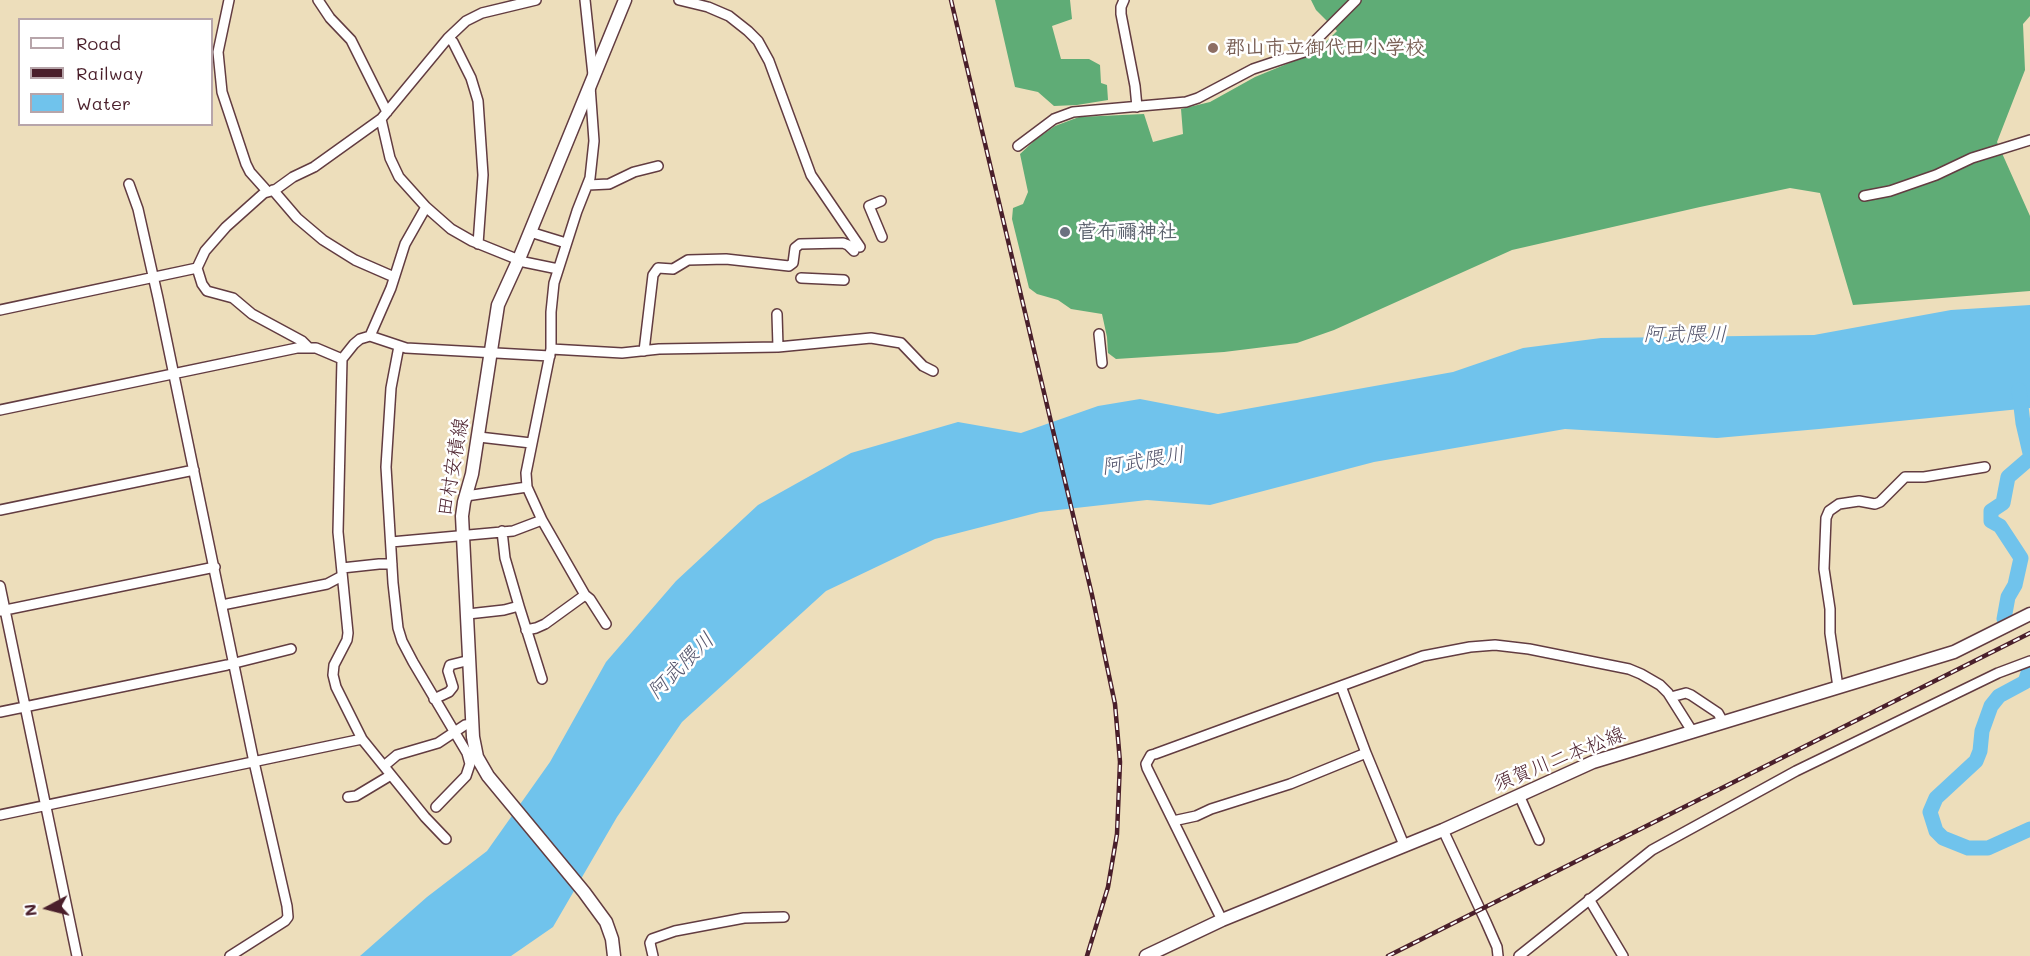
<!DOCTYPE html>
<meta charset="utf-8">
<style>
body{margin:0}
#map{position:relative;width:2030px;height:956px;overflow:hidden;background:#eddebb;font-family:Mali,sans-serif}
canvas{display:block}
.legend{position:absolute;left:18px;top:18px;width:195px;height:108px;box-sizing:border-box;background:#fff;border:2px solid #b7a5aa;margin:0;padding:8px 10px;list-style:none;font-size:18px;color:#4a1f2b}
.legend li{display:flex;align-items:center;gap:12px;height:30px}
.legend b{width:30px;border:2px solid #b7a5aa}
.north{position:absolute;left:18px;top:878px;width:60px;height:60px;-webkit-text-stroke:4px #fff;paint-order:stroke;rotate:263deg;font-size:16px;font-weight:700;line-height:24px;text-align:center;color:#4a1f2b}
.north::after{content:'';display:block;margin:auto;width:21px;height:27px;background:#4a1f2b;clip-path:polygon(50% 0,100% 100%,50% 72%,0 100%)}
</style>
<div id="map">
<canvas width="2030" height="956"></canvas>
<ul class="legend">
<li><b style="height:8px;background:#fff"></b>Road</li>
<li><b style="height:8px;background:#4a1f2b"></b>Railway</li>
<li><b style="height:16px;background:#70c3ec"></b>Water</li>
</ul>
<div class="north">N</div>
</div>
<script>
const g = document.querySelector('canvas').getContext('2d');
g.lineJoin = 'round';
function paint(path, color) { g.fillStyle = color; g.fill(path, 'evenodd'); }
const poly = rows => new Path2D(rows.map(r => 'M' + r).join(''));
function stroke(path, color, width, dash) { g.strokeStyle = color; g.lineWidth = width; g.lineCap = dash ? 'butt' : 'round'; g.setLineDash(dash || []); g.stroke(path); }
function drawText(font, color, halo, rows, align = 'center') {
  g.font = font + ' Mali,"Klee One",sans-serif'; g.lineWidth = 5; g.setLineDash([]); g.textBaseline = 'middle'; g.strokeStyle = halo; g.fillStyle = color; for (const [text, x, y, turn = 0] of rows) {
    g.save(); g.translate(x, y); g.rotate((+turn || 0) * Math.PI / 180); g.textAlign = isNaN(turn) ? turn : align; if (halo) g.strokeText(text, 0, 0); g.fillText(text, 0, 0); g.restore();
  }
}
const forest = poly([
 [995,0,1070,0,1072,19,1052,26,1061,59,1089,59,1100,65,1101,83,1107,85,1108,100,1077,105,1054,106,1038,92,1015,87],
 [1311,0,2030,0,2030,16,2023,24,2025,70,1997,142,2030,216,2030,291,1853,305,1820,193,1790,188,1700,207,1512,250,1334,330,1297,343,1224,352,1116,359,1108,353,1107,337,1102,314,1071,309,1058,300,1037,294,1029,288,1012,219,1013,208,1023,204,1028,192,1020,154,1035,140,1055,126,1079,117,1144,114,1153,142,1183,134,1181,109,1210,102,1255,77,1316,52,1337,31,1316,10]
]);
const water = poly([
 [2030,305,2030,408,1819,429,1717,438,1565,429,1374,462,1210,505,1147,500,1040,512,935,539,826,591,682,722,617,817,553,927,511,956,360,956,427,897,487,851,550,762,606,662,676,581,758,505,851,453,958,422,1021,433,1098,406,1140,399,1218,414,1453,372,1523,348,1601,338,1814,335,1951,310]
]);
const river = poly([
 [2019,390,2023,423,2030,453],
 [2004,619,2008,597,2015,585,2021,558,2000,526,1991,521,1991,511,2003,503,2008,477,2030,458],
 [2028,673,2025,682,1999,696,1991,706,1982,731,1980,751,1976,761,1936,798,1930,812,1936,831,1943,838,1968,848,1988,848,2030,829]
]);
const minor = poly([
 [229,0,218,52,222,92,246,164,250,172,267,191],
 [318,0,330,18,351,40,387,112],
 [585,0,593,75],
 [679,0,708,7,729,16,748,31,758,41,769,61,811,175,860,247],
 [1124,0,1121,7,1121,14,1135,86,1137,107],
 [448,38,453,42,471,78,478,101,483,175,478,244],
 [381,119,390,158,399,177,426,207,451,229,472,241,524,262,558,269],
 [1018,146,1054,119,1073,112,1186,102,1198,98,1253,69,1304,52,1356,0],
 [129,184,138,209,158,298,254,762,287,906,288,917,285,921,230,956],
 [588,185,609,184,634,172,658,166],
 [273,190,297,218,323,240,355,260,394,277],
 [1864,196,1890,191,1936,175,1972,158,2030,140],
 [881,201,869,206,882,237],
 [530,232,566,243],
 [801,278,844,280],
 [0,310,197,268],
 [777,314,778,347],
 [1099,334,1102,363],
 [370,336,391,288,405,244,426,207],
 [399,346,391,388,386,467,393,583,398,628,402,641,413,662,467,753,470,764,466,776,436,807],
 [308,347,302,341,252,314,233,298,207,291,202,284,197,268,205,251,226,227,264,193,275,190,293,177,314,167,381,119,448,38,466,21,482,13,536,0],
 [551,349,622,353,659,349,778,347,871,338,901,343,923,366,933,371],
 [644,351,653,275,658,268,673,269,688,260,726,259,789,266,793,263,795,248,800,244,843,243,848,245,854,251],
 [0,410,297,348,316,348,342,359],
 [479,437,531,443],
 [466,496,527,487],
 [0,510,194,470],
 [542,520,585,595,590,599,606,624],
 [391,542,513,531,542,520,527,487,526,473,551,349,551,312,554,283,577,211,590,178,594,141,590,86],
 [342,568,379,564,392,564],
 [0,586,77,956],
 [222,605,327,584,342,576],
 [519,606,542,679],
 [0,611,215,567],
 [468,614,504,610,519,606,505,558,502,531],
 [526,630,536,628,545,624,585,595],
 [1341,686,1366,753,1404,845],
 [1838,687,1830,633,1830,609,1824,569,1826,518,1829,511,1839,504,1859,501,1875,504,1880,502,1905,477,1924,477,1985,467],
 [1671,697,1686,693,1691,695,1718,713,1723,722],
 [434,699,449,692,453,687,448,671,450,665,470,660],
 [0,712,227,665,291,649],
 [362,739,425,817,446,839],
 [384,766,397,755,438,743,465,725,473,724],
 [1519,795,1539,840],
 [348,797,356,796,391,775],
 [0,815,362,739,336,687,333,675,334,665,347,640,348,633,338,532,342,359,354,344,360,339,370,336,406,348,550,356],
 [1173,821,1196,816,1211,809,1290,784,1366,753],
 [1443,830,1486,922,1497,947,1498,956],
 [1589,899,1623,956],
 [1222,920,1147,768,1146,764,1151,755,1155,754,1423,656,1470,647,1495,645,1529,649,1629,669,1641,674,1660,685,1668,693,1692,731],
 [653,956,650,943,652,939,675,931,744,918,784,917],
 [1519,956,1652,850,1796,771,1998,673,2030,661]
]);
const major = poly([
 [614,956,612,939,606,922,584,892,488,776,477,757,473,737,462,516,464,502,472,474,498,305,519,259,625,0],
 [1146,956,1222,920,1443,830,1593,762,1954,652,2030,614]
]);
const rail = poly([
 [951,0,1092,595,1115,704,1120,762,1117,834,1108,887,1087,956],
 [1388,956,2030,633]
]);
const markers = [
 [1213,48,6,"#8d6e63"],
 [1065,232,6,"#6b7280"]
];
const educationNames = [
 ["郡山市立御代田小学校",1225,48]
];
const worshipNames = [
 ["菅布禰神社",1077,232]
];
const streetNames = [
 ["田村安積線",453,467,-80],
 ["須賀川二本松線",1559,759,-22]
];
const waterNames = [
 ["阿武隈川",1685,335],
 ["阿武隈川",1143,461,-9],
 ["阿武隈川",681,666,-45]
];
paint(forest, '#5fac76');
paint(water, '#70c3ec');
stroke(river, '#70c3ec', 15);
stroke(minor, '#623c41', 12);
stroke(major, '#623c41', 15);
stroke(minor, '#fff', 9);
stroke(major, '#fff', 12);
stroke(rail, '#4a1f2b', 4.5);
stroke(rail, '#fff', 2, [7]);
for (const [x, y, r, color] of markers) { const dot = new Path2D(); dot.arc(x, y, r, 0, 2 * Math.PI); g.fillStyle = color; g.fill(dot); stroke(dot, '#fff', 2); }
drawText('bold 20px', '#785e54', '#fff', educationNames, 'left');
drawText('bold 20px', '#5b616d', '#fff', worshipNames, 'left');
drawText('20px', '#4a1f2b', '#fff', streetNames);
drawText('italic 21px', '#57586f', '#fff', waterNames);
</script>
